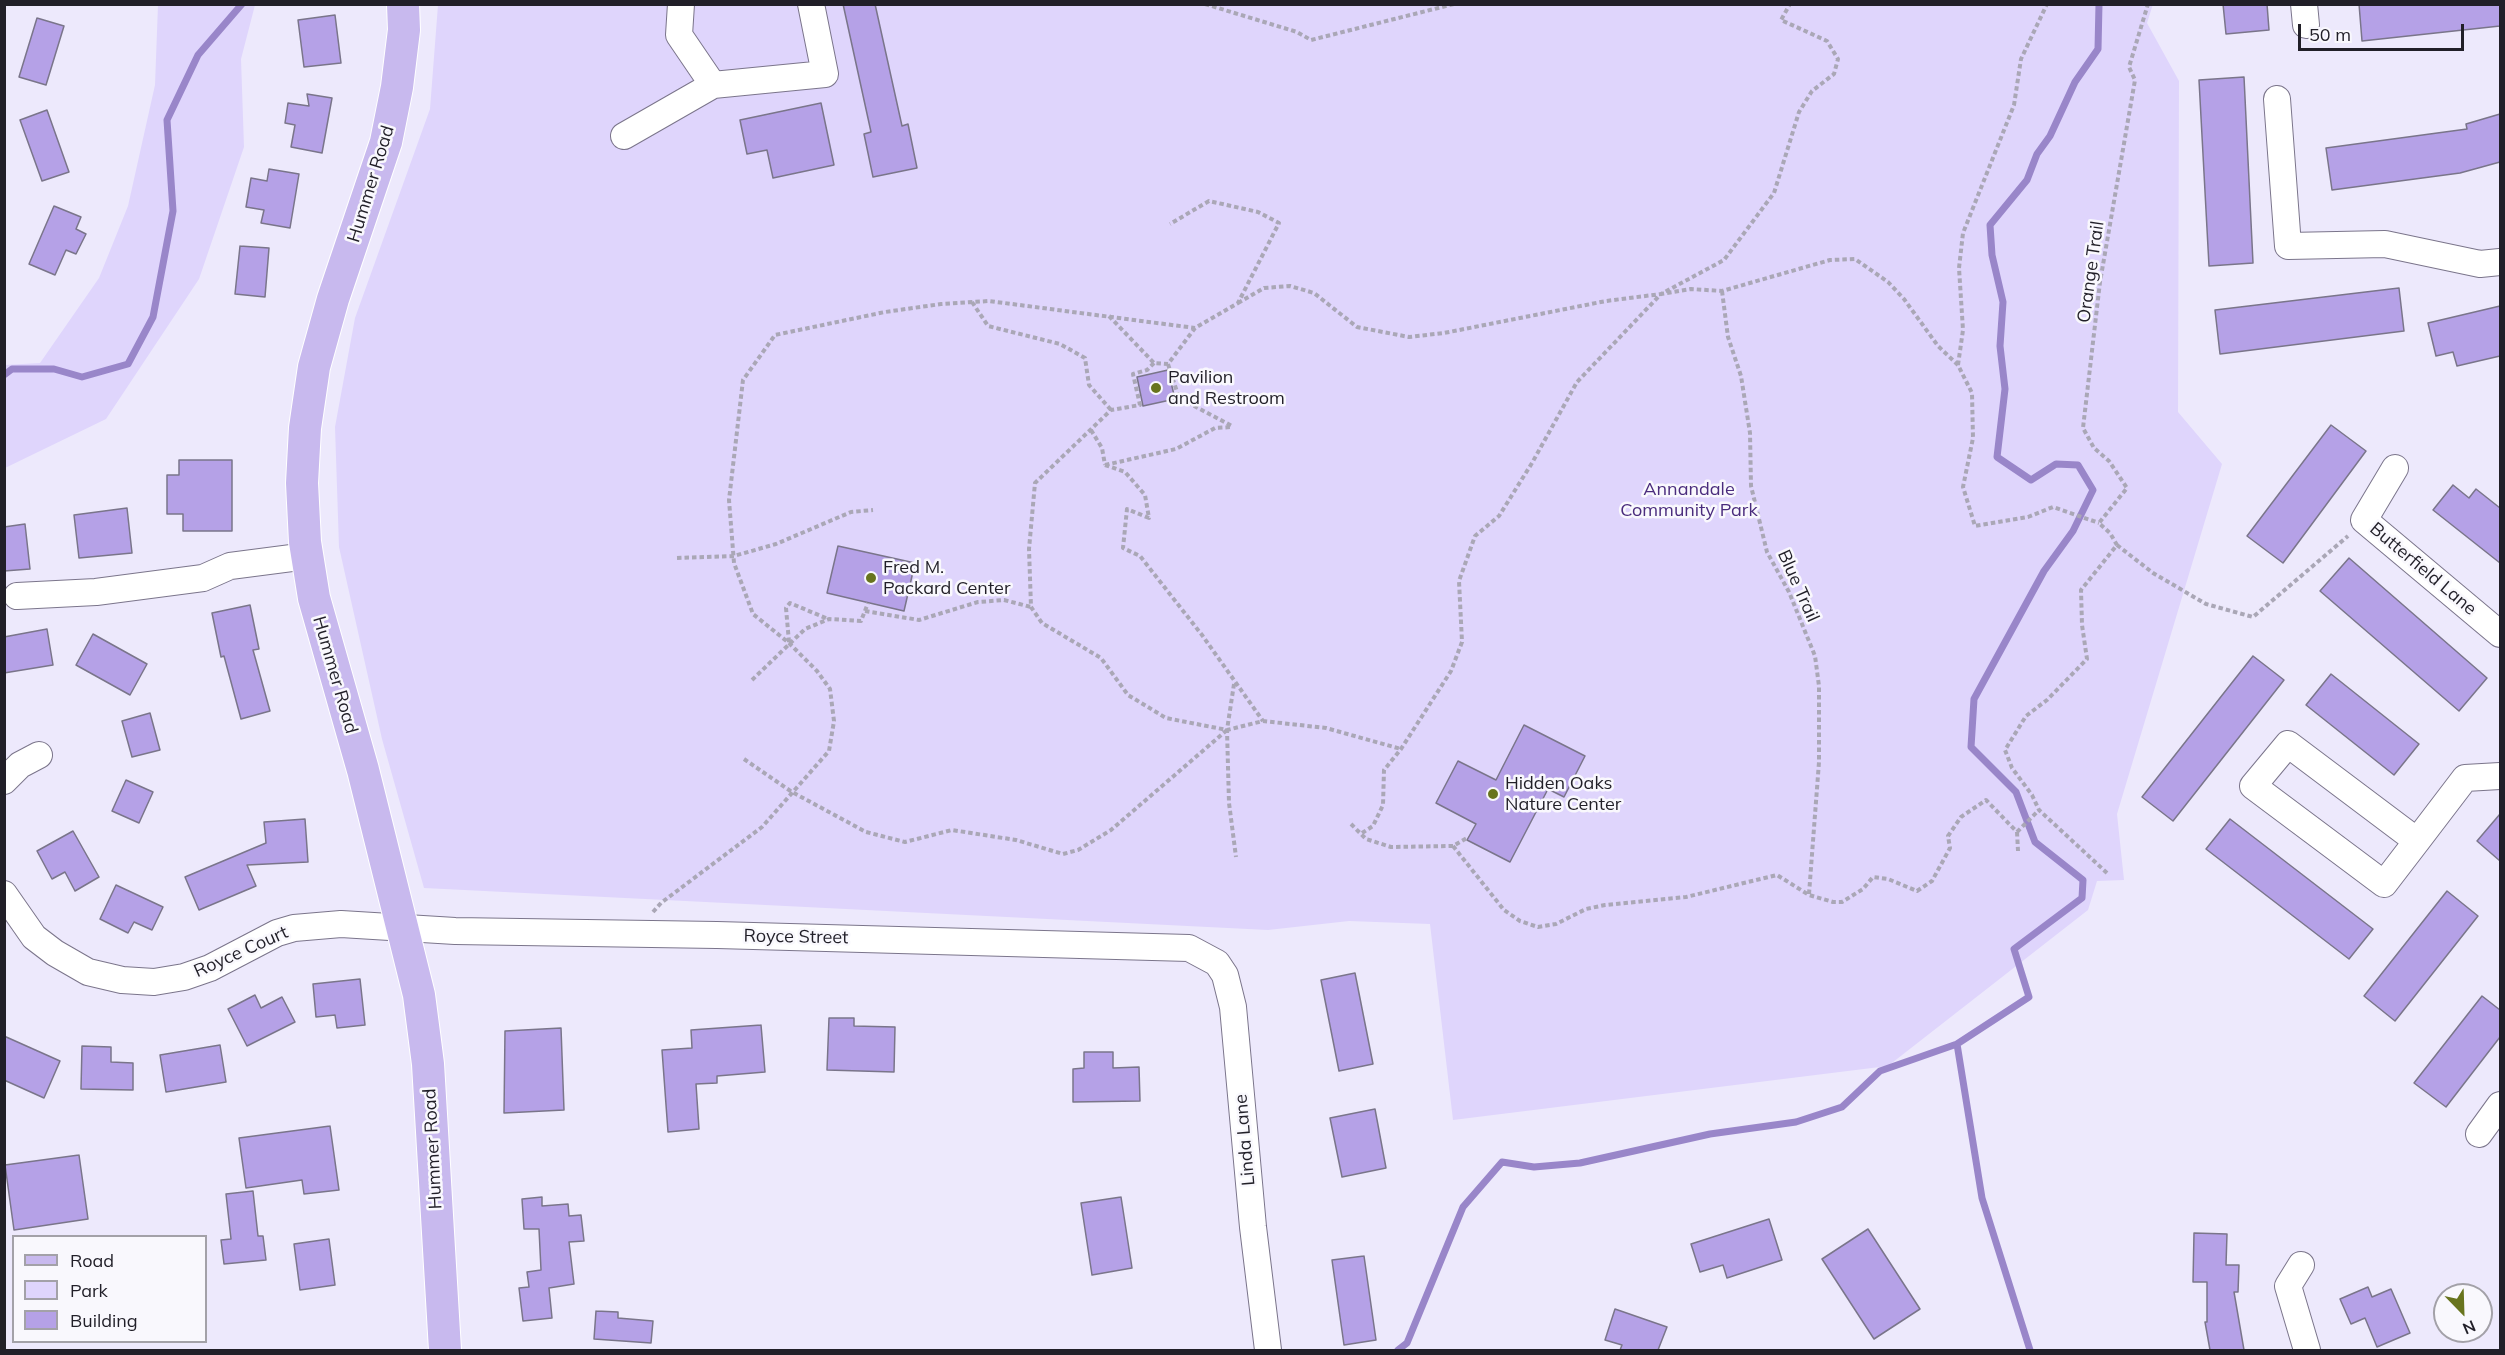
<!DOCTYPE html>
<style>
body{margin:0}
#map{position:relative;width:2505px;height:1355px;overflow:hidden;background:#ede9fc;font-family:Mulish,sans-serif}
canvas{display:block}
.frame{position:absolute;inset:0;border:6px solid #211f28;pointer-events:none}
.legend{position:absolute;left:12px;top:1235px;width:195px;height:108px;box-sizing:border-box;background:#f9f8fd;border:2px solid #a3a1a8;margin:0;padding:8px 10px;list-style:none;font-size:18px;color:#211f28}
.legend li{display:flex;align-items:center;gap:12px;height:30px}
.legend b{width:30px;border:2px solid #a3a1a8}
.north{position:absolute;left:2433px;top:1283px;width:60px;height:60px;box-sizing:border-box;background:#f9f8fd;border:2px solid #a3a1a8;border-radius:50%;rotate:157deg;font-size:16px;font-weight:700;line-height:24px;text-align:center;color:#211f28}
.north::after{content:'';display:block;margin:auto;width:21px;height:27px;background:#68741e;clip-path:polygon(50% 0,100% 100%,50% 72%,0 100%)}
.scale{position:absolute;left:2298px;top:24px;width:166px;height:27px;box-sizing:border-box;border:3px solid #211f28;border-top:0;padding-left:8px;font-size:18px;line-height:21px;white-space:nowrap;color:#211f28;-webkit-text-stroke:4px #f9f8fd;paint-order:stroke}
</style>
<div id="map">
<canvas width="2505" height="1355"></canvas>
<div class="frame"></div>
<ul class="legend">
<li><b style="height:8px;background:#c8b9ee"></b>Road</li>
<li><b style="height:16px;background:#dfd5fc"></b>Park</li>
<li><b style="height:16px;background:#b5a1e7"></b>Building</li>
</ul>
<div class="north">N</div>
<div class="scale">50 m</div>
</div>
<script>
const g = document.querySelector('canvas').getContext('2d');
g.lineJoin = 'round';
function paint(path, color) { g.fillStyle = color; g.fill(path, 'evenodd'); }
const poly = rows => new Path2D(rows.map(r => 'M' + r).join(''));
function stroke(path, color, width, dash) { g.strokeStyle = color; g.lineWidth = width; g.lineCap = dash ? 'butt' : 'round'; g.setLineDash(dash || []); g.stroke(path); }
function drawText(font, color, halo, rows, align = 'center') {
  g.font = font + ' Mulish,sans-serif'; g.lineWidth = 5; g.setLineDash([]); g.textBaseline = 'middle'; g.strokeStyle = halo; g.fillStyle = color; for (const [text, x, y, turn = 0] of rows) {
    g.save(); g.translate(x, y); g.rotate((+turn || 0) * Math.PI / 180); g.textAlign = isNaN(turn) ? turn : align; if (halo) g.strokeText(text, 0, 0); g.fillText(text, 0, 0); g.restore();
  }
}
const green = poly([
 [2153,4,2147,23,2179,81,2178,412,2222,464,2117,814,2124,880,2097,881,2088,910,1888,1066,1453,1120,1430,924,1349,921,1268,930,424,888,382,739,339,547,335,427,355,318,430,109,438,5],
 [158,5,255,5,241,59,244,147,199,279,106,419,5,468,5,365,40,363,99,278,128,206,155,85]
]);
const stream = poly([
 [4,375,12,369,54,369,82,377,128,364,153,317,173,211,167,120,198,55,242,4],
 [1398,1350,1407,1343,1463,1207,1502,1162,1534,1167,1580,1163,1710,1134,1796,1122,1842,1107,1880,1071,1957,1044],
 [2030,1350,1982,1198,1957,1044,2029,997,2014,949,2082,898,2083,880,2035,842,2016,792,1971,747,1974,699,2044,571,2073,531,2093,490,2078,465,2056,464,2031,480,1997,457,2005,389,2000,346,2003,302,1992,255,1990,225,2027,180,2037,154,2050,136,2075,82,2098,49,2099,4]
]);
const building = poly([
 [843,4,875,4,902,126,908,124,917,168,873,177,864,134,871,132,843,4],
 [2223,4,2267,4,2269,30,2226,34,2223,4],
 [2359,4,2500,4,2500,26,2362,41,2359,4],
 [335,15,341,63,304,67,298,20,335,15],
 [37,18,64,26,46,85,19,77,37,18],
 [2244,77,2253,263,2209,266,2199,80,2244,77],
 [307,94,332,98,322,153,291,147,295,125,285,123,288,103,309,106,307,94],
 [821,103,834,165,773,178,767,150,747,154,740,120,821,103],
 [47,110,69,172,42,181,20,120,47,110],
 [2500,114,2500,162,2460,173,2332,190,2326,148,2467,129,2466,124,2500,114],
 [269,169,299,174,290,228,261,223,264,210,246,207,251,178,267,181,269,169],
 [54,206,81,217,76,229,86,234,76,254,66,250,55,275,29,264,54,206],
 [240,246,269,248,265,297,235,294,240,246],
 [2399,288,2404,331,2220,354,2215,310,2399,288],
 [2500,306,2500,356,2457,366,2453,352,2436,356,2428,323,2500,306],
 [1168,370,1175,399,1143,406,1137,377,1168,370],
 [2331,425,2366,451,2283,563,2247,536,2331,425],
 [179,460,232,460,232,531,183,531,183,514,167,514,167,475,179,475,179,460],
 [2453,485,2469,498,2476,489,2500,508,2500,563,2433,510,2453,485],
 [127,508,132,553,79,558,74,515,127,508],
 [25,524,30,569,4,571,4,527,25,524],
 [838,546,915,563,904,611,827,593,838,546],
 [2349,558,2487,678,2459,711,2320,591,2349,558],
 [250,605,259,649,253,650,270,711,241,719,224,656,221,657,212,613,250,605],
 [47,629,53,665,4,673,4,637,47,629],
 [93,634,147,664,130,695,76,665,93,634],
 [2253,656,2284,680,2173,821,2142,797,2253,656],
 [2331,674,2419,744,2394,775,2306,705,2331,674],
 [150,713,160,750,132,757,122,721,150,713],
 [1524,725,1585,756,1564,797,1548,789,1510,862,1467,840,1476,824,1436,803,1458,761,1496,780,1524,725],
 [126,780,153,792,139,823,112,811,126,780],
 [2500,814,2500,861,2477,841,2500,814],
 [305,819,308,862,247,865,256,886,199,910,185,877,266,843,264,822,305,819],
 [2230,819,2373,929,2349,959,2206,849,2230,819],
 [73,831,99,877,75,891,65,872,52,879,37,851,73,831],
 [116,885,163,907,152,930,134,922,128,933,100,919,116,885],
 [2447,891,2478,916,2395,1021,2364,996,2447,891],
 [1355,973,1373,1064,1339,1071,1321,980,1355,973],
 [360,979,365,1025,337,1028,335,1015,316,1017,313,984,360,979],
 [255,995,261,1008,282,997,295,1022,247,1046,228,1009,255,995],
 [2482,996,2500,1010,2500,1037,2446,1107,2414,1083,2482,996],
 [829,1018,854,1018,854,1026,895,1027,894,1072,827,1070,829,1018],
 [761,1025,765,1072,717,1076,717,1083,696,1084,699,1129,668,1132,662,1050,692,1048,691,1030,761,1025],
 [561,1028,564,1110,504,1113,505,1031,561,1028],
 [4,1036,60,1061,44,1098,4,1080,4,1036],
 [220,1045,226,1082,166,1092,160,1055,220,1045],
 [82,1046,111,1047,111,1062,133,1063,133,1090,81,1089,82,1046],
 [1084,1052,1113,1052,1113,1068,1139,1067,1140,1101,1073,1102,1073,1069,1084,1068,1084,1052],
 [1375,1109,1386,1168,1342,1177,1330,1118,1375,1109],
 [330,1126,339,1190,304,1194,302,1180,246,1188,239,1138,330,1126],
 [79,1155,88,1219,14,1230,5,1165,79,1155],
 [253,1191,258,1236,263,1236,266,1260,224,1264,221,1240,231,1239,226,1194,253,1191],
 [542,1197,542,1206,568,1204,569,1216,581,1215,584,1241,569,1242,574,1284,549,1288,552,1318,523,1321,519,1288,529,1287,527,1272,541,1270,539,1229,524,1229,522,1199,542,1197],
 [1121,1197,1132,1268,1092,1275,1081,1203,1121,1197],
 [1769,1219,1782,1260,1727,1278,1723,1265,1700,1272,1691,1244,1769,1219],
 [1868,1229,1920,1309,1874,1339,1822,1259,1868,1229],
 [2194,1233,2227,1234,2226,1265,2239,1265,2238,1292,2234,1292,2244,1350,2210,1350,2205,1322,2207,1322,2207,1282,2193,1282,2194,1233],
 [329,1239,335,1285,300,1290,294,1244,329,1239],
 [1364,1256,1376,1340,1344,1345,1332,1260,1364,1256],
 [2368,1287,2372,1297,2391,1289,2410,1333,2377,1347,2365,1318,2351,1324,2340,1299,2368,1287],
 [1615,1309,1667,1327,1658,1350,1620,1350,1622,1345,1605,1340,1615,1309],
 [596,1311,618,1312,618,1318,653,1321,651,1343,594,1339,596,1311]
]);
const path = poly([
 [1205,4,1297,32,1311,40,1454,4],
 [1722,291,1728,337,1741,376,1750,433,1751,486,1767,552,1789,592,1815,656,1819,686,1819,762,1809,894],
 [972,302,988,326,1060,344,1085,358,1089,385,1111,410],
 [1238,303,1264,288,1290,286,1314,293,1357,327,1409,337,1444,333,1606,301,1661,294,1724,260,1774,193,1799,112,1812,91,1834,74,1838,59,1827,41,1781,20,1790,4],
 [1109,316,1154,363,1168,364,1195,328,1238,303,1279,223,1258,212,1209,201,1170,224],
 [1154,363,1147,370,1133,374,1140,405,1111,410,1035,483,1029,549,1031,607,1042,623,1101,658,1128,695,1166,718,1227,730,1263,721,1326,728,1401,749],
 [1168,364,1179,398,1232,426],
 [1958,365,1963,330,1959,268,1963,233,2014,105,2021,59,2047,4],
 [1091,430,1102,448,1105,465],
 [1105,465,1125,472,1145,495,1149,518,1127,509,1123,548,1140,556,1202,635,1263,721],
 [1105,465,1176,449,1215,428,1232,427],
 [2117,545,2153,573,2206,604,2253,617,2348,536],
 [677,558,734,556,776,544,851,512,873,510],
 [865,611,919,620,978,602,1004,600,1031,607],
 [789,642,786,608,790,603,828,619],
 [752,680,805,629,829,619,861,621,868,603],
 [1234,684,1227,730,1229,803,1236,857],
 [744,759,792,792,866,832,905,842,952,830,1016,840,1063,854,1078,850,1111,830,1227,730],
 [1351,824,1366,839,1391,847,1453,846,1467,838],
 [2017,832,2039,810],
 [2017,832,2018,851],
 [1362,833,1373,826,1383,805,1384,770,1401,749,1451,671,1462,642,1459,581,1475,536,1499,516,1532,463,1577,382,1661,294,1691,289,1722,291,1830,260,1855,259,1888,282,1904,299,1938,346,1958,365,1972,393,1973,438,1963,487,1975,526,2028,517,2053,507,2099,523],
 [1453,846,1504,910,1520,921,1538,927,1556,924,1586,909,1605,905,1686,897,1777,875,1809,895,1833,902,1842,902,1863,889,1873,877,1888,879,1917,891,1932,881,1950,848,1948,836,1961,817,1986,800,2017,832],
 [2107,873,2039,810,2032,795,2012,768,2005,750,2026,716,2047,700,2087,659,2082,625,2081,590,2117,545,2110,533,2099,523,2127,488,2109,461,2094,448,2083,428,2100,282,2135,80,2129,67,2148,4],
 [653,912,661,903,762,827,829,751,834,721,830,689,817,671,789,643,753,614,734,563,729,500,743,380,775,335,885,312,941,304,989,301,1195,328]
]);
const minor = poly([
 [681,4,679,35,713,85],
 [2304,4,2306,25],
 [2277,99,2288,246,2385,244,2480,264,2500,262],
 [624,136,713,85,825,74,811,4],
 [2395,468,2364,520,2500,634],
 [17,596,96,592,203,578,230,566,307,556],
 [4,781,20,765,39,755],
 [2417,841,2288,744,2253,786,2384,884,2417,841,2465,778,2500,776],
 [4,894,34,937,55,953,88,972,122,980,154,982,184,977,210,968,277,933,294,928,341,924,455,931,717,935,1189,948,1217,963,1225,975,1233,1007,1253,1227,1268,1350],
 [2479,1134,2500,1105],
 [2301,1265,2288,1286,2307,1350]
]);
const major = poly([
 [403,4,404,30,397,87,386,142,333,299,314,367,305,428,302,483,305,542,314,598,363,770,419,995,428,1064,445,1350]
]);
const markers = [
 [1156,388,6,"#68741e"],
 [871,578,6,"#68741e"],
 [1493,794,6,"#68741e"]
];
const streetNames = [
 ["Hummer Road",371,184,-73],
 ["Orange Trail",2091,272,-82],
 ["Butterfield Lane",2423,569,40],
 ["Blue Trail",1798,586,66],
 ["Hummer Road",335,675,74],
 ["Royce Street",796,937,1],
 ["Royce Court",241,952,-24],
 ["Linda Lane",1245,1140,-95],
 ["Hummer Road",433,1149,-93]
];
const poiNames = [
 ["Pavilion",1168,378],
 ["and Restroom",1168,399],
 ["Fred M.",883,568],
 ["Packard Center",883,589],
 ["Hidden Oaks",1505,784],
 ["Nature Center",1505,805]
];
const parkNames = [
 ["Annandale",1689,490],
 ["Community Park",1689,511]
];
paint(green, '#dfd5fc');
stroke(stream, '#9986c9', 7);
paint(building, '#b5a1e7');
stroke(building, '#7a758a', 1.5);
stroke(minor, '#7b758b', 28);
stroke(major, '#fff', 34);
stroke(path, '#aaa7b6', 4, [4.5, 3]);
stroke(minor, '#fff', 26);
stroke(major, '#c8b9ee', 32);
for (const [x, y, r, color] of markers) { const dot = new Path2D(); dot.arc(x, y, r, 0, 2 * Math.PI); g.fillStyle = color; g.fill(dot); stroke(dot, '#f9f8fd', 2); }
drawText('18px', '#211f28', '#f9f8fd', streetNames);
drawText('18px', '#211f28', '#f9f8fd', poiNames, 'left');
drawText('18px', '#4a2c7d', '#f9f8fd', parkNames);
</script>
